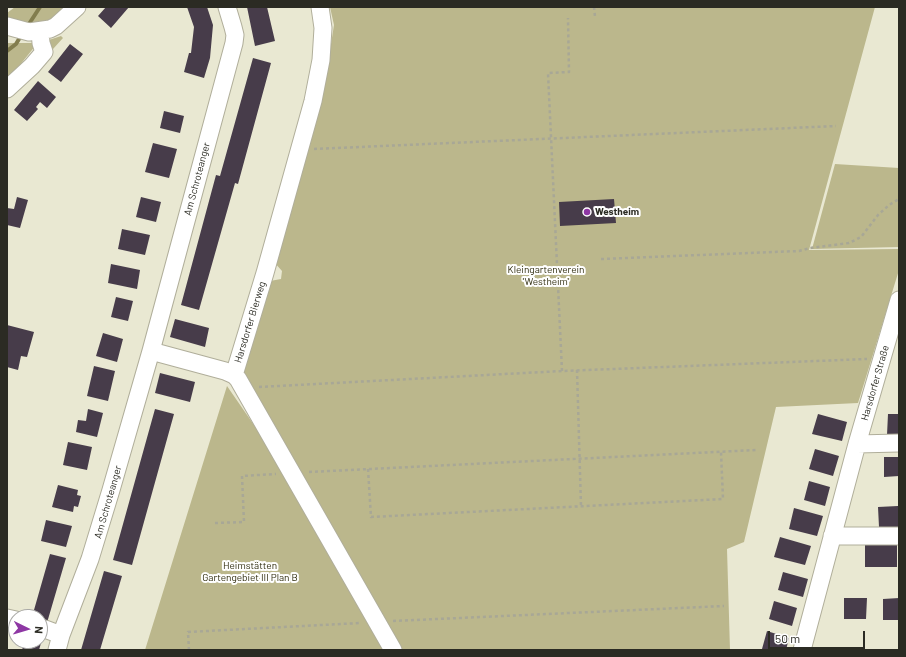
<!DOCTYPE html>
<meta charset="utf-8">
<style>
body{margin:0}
#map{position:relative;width:906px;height:657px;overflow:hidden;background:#e9e8d2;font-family:Barlow,sans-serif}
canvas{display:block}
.frame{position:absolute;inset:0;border:8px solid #2b2b23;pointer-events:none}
.north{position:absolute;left:8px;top:609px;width:40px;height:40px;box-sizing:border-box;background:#fff;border:1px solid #aaaaa7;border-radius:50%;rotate:95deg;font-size:11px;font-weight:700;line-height:16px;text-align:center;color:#2b2b23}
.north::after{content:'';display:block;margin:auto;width:14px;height:18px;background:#8e37a4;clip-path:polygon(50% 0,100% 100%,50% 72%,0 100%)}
.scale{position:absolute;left:768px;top:631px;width:97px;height:18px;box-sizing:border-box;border:2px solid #2b2b23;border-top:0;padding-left:5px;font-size:12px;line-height:14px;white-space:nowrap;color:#2b2b23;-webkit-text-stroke:3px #fff;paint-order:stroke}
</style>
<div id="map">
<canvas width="906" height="657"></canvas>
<div class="frame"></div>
<div class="north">N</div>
<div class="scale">50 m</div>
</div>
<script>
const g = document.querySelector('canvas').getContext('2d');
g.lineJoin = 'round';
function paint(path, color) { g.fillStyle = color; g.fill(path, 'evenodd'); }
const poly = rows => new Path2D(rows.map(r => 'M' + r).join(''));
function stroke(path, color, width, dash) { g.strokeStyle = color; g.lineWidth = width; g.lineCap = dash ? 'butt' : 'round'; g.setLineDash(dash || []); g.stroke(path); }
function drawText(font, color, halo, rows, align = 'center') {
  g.font = font + ' Barlow,sans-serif'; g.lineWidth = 4; g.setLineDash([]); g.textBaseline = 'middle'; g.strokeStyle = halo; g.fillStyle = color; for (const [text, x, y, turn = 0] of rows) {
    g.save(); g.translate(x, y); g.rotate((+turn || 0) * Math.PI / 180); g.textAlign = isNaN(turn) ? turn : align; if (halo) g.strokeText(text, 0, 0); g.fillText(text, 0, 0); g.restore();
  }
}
const green = poly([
 [15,7,66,7,48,22,32,27,7,20,7,13],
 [330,7,875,7,809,250,899,249,899,270,858,403,776,407,744,542,727,549,730,650,402,650,242,370,270,281,281,279,282,271,274,262,326,76,334,25],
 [61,36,63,38,53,49,48,44,49,40],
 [7,43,36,43,36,45,7,81],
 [835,164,899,168,899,247,812,249],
 [227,386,265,441,384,650,145,650]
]);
const stream = poly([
 [27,27,40,7],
 [7,51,16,44,22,34]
]);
const building = poly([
 [106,7,129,7,111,28,98,16],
 [187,7,207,7,213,25,210,58,204,78,184,72,189,53,191,53,194,27],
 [247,7,267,7,275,41,255,46],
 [70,44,83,54,61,82,48,72],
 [253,58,271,63,238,184,235,183,199,310,181,305,216,175,220,176],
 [38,81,56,97,47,108,40,102,36,107,38,109,27,121,14,110],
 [164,111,184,116,180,133,160,128],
 [153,143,177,149,169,178,145,172],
 [17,197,28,200,20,228,7,225,7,208,14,209],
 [141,197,161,202,156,222,136,217],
 [614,199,616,223,560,226,559,202],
 [122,229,150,235,145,255,118,249],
 [111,264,140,270,137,289,108,283],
 [116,297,133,301,128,321,111,317],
 [175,319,209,328,205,347,170,337],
 [7,325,34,332,27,357,21,356,18,370,7,367],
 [103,333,123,339,117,362,96,356],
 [94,366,115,371,108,401,87,396],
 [160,373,195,382,190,402,155,393],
 [88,409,103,413,97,437,76,432,78,420,86,421],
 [155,409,174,414,132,565,113,560],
 [818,414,847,422,842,441,812,434],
 [888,414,899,414,899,435,887,435],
 [68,442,92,447,87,470,63,465],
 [815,449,839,456,833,476,809,469],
 [884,457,899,457,899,476,884,477],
 [809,481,830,487,825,506,804,500],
 [58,485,78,490,77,495,81,496,78,507,74,506,73,512,52,507],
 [898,506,898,527,879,527,878,507],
 [794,508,823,516,817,536,789,529],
 [46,520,72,526,66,547,41,541],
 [780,537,811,546,805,565,774,557],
 [865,545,897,545,897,567,865,567],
 [50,554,66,558,39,650,22,650,25,641,40,641,40,617,32,617],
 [104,571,122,576,100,650,81,650],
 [783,572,808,579,803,597,778,590],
 [844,598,867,598,866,619,844,619],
 [899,598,899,620,883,620,883,599],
 [774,601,797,608,792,626,769,619],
 [767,631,789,638,786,650,766,650,762,649]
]);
const path = poly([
 [594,7,595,17],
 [314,149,836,126],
 [601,259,799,251,810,248,849,243,861,237,878,215,889,205,899,199],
 [577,370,581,506],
 [562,371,548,73,569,72,568,18],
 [259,387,562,371,867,359],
 [368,469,371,517,723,499,721,452],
 [309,472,756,450],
 [215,523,244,522,242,476,276,474],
 [393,621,724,606],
 [189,650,188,632,360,623]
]);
const minor = poly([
 [7,26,29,32,50,29,56,26,77,7],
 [7,89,32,66,44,52,41,43,40,31],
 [151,351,225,371,234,375,238,379,393,650],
 [234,375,265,273,313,101,321,60,323,28,320,7],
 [857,444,899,443],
 [832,536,899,536],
 [7,618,16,620],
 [45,629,61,635],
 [57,650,61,635,90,559,111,490,151,351,234,43,235,35,233,27,227,7],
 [802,650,857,444,899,300]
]);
const markers = [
 [587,212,4,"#8e37a4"]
];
const streetNames = [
 ["Am Schroteanger",197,179,-75],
 ["Harsdorfer Bierweg",250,322,-73],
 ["Harsdorfer Straße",875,383,-74],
 ["Am Schroteanger",108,502,-74]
];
const poiNames = [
 ["Westheim",595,212]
];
const parkNames = [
 ["Kleingartenverein",546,270],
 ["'Westheim'",546,282],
 ["Heimstätten",250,566],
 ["Gartengebiet III Plan B",250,578]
];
paint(green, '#bbb78c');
stroke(stream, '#827d4e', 4);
paint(building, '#473c4a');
stroke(minor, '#b0ae9a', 19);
stroke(path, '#a8a796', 2.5, [3, 3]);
stroke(minor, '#fff', 17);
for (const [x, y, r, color] of markers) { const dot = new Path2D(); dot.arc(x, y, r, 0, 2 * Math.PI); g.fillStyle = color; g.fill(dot); stroke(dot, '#fff', 1.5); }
drawText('10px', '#2b2b23', '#fff', streetNames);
drawText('bold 10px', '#2b2b23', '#fff', poiNames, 'left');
drawText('10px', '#2e2b0d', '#fff', parkNames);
</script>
